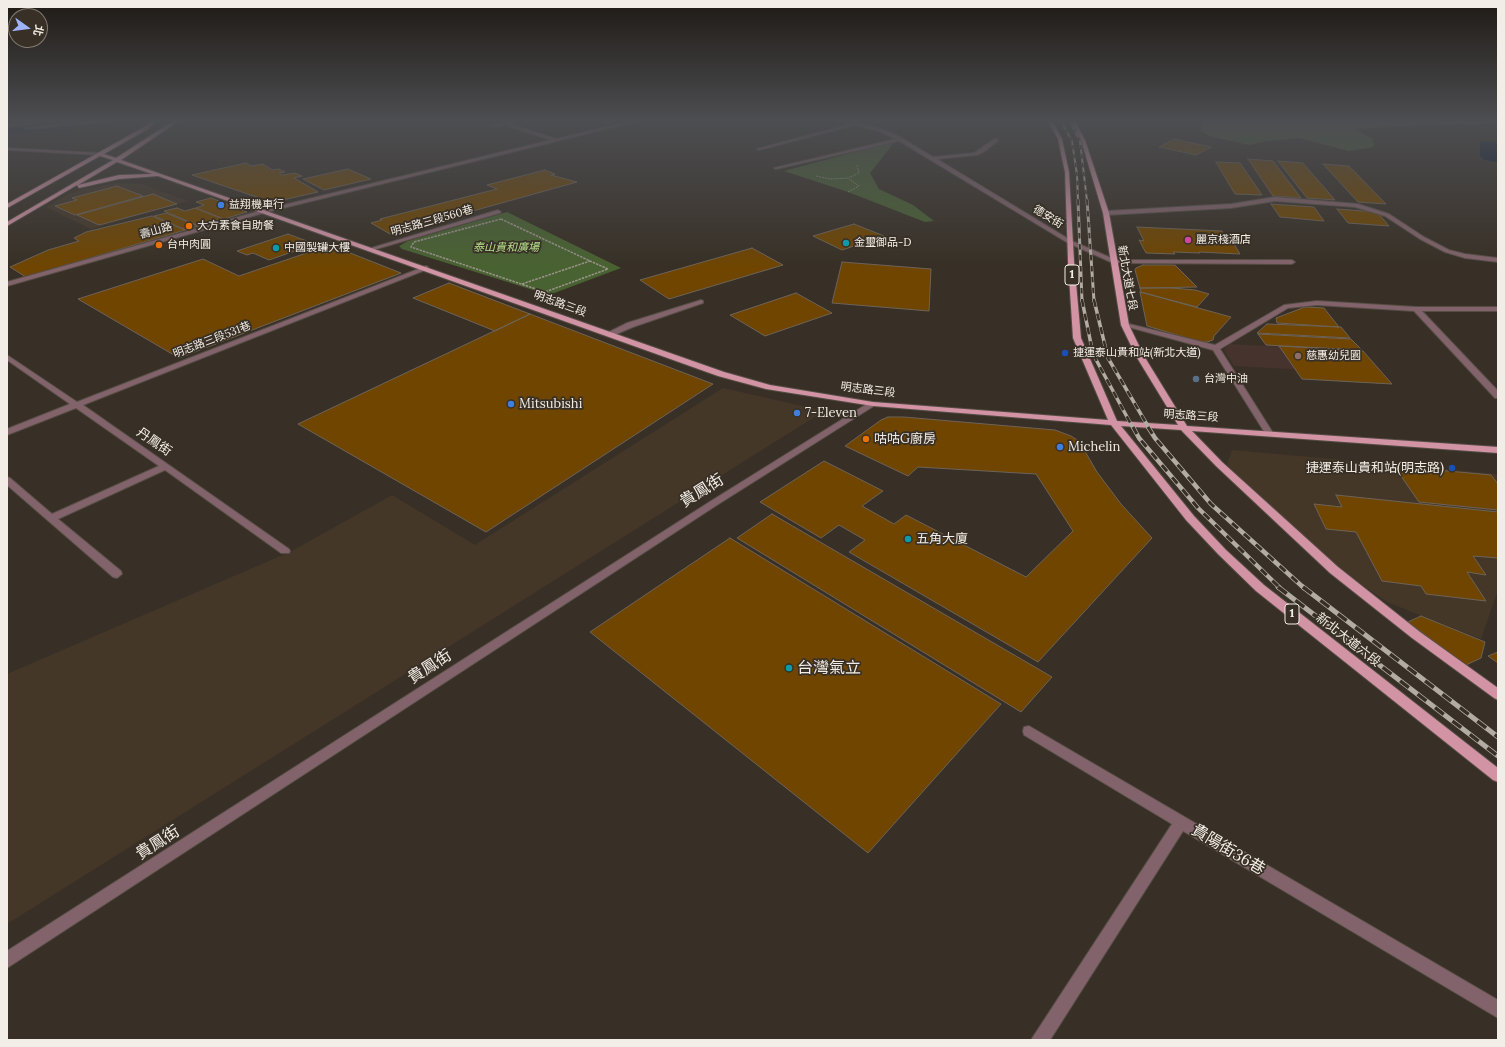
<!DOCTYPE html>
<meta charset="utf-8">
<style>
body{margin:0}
#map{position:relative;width:1505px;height:1047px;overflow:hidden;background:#383026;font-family:Lora,"Noto Sans TC",serif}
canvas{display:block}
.frame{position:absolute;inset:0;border:8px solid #f3ede7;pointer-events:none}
.north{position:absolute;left:8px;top:8px;width:40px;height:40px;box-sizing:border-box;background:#383026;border:1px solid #837c73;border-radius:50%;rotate:104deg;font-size:11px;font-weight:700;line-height:16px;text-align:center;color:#f3ede7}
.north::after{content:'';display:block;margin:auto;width:14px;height:18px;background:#9fb3fd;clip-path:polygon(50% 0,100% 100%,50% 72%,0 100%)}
</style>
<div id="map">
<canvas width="1505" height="1047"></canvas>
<div class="frame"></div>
<div class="north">北</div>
</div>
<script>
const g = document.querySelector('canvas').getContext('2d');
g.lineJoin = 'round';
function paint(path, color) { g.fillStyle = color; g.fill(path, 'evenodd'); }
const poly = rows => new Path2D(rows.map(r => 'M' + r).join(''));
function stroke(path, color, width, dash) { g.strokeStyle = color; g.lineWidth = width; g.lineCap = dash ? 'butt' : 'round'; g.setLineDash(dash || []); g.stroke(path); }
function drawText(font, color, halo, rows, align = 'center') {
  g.font = font + ' Lora,"Noto Sans TC",serif'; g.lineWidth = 3.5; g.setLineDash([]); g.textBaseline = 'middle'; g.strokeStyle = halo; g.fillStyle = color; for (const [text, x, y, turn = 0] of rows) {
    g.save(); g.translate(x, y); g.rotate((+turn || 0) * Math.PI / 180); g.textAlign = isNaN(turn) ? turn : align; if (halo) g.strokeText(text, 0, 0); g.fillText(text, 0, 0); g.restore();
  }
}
const built = poly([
 [115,183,142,184,188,201,91,229,46,207,68,194,84,189],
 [723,388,824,411,7,924,7,674,292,551,392,495,475,545],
 [1232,450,1498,474,1498,590,1481,639,1387,602,1329,562,1260,499,1227,464]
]);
const education = poly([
 [1230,344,1363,351,1383,374,1234,366,1224,350]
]);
const green = poly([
 [1204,121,1498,121,1498,122,1480,124,1429,125,1355,129,1373,139,1374,147,1349,151,1299,138,1263,142,1249,145,1209,136,1200,130],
 [888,143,892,145,870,173,879,189,913,205,934,221,925,222,848,192,784,171],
 [507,212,621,268,549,295,402,249,399,246,408,241]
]);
const water = poly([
 [1480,141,1498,142,1498,162,1484,160,1480,156]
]);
const river = poly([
 [7,121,84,121,81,126,73,128,7,134,7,121]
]);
const building = poly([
 [1174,139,1211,147,1196,155,1159,147,1174,139],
 [1248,159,1273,161,1301,198,1273,196,1248,159],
 [1278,161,1303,163,1335,200,1307,198,1278,161],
 [1216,162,1240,163,1262,195,1235,194,1216,162],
 [246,163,251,166,263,164,272,170,279,169,285,172,279,173,282,175,295,173,302,176,294,178,318,192,287,199,268,201,192,175,246,163],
 [1323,164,1349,166,1386,204,1358,202,1323,164],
 [348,169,371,179,324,190,303,179,348,169],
 [545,170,555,174,551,175,577,182,390,234,371,223,382,220,380,219,497,189,487,185,545,170],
 [117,186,143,196,75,215,55,206,77,200,72,198,117,186],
 [153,194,177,204,99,225,77,215,153,194],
 [211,198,247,212,224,219,196,208,204,205,196,202,211,198],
 [1271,204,1314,207,1324,221,1280,217,1271,204],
 [177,208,185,211,195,208,223,219,199,226,164,211,177,208],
 [1337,209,1377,212,1389,226,1348,223,1337,209],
 [166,213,198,226,186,230,154,216,166,213],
 [152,216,185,230,26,277,10,267,48,250,79,241,74,238,86,232,152,216],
 [854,224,884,236,842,250,813,236,854,224],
 [1137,227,1222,231,1224,234,1228,234,1240,254,1199,252,1200,253,1173,252,1175,254,1146,253,1139,240,1144,241,1137,227],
 [288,234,315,244,269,260,253,253,247,255,237,251,288,234],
 [330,245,401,273,179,358,78,299,203,259,239,276,330,245],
 [752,248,783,265,669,299,640,280,752,248],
 [842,262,931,269,929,311,832,303,842,262],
 [1143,265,1175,265,1197,287,1140,288,1135,270,1136,268,1143,265],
 [449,283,530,314,495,331,413,298,449,283],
 [1140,288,1172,288,1195,290,1209,294,1197,307,1141,292,1140,288],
 [1140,292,1231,317,1214,336,1213,340,1207,342,1197,341,1147,326,1140,292],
 [796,293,832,313,765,336,730,315,796,293],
 [1305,307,1324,308,1339,327,1277,323,1276,318,1305,307],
 [530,314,713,384,486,532,298,424,530,314],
 [1267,324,1341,327,1350,338,1257,333,1267,324],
 [1258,334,1351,339,1362,350,1266,345,1258,334],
 [1279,346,1363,351,1392,384,1302,379,1279,346],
 [888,417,904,417,1055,430,1071,436,1079,441,1097,472,1121,504,1152,538,1038,662,849,552,865,540,839,525,821,538,760,502,824,461,883,491,862,506,894,524,906,515,1026,577,1073,531,1036,474,918,467,908,476,845,446,881,420,888,417],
 [1394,466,1491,475,1498,484,1498,510,1419,502,1394,466],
 [1336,495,1498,512,1498,558,1473,556,1486,575,1467,572,1486,601,1426,594,1421,586,1382,581,1356,532,1326,529,1314,504,1342,507,1336,495],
 [772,514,1052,677,1021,712,737,538,772,514],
 [730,538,1001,704,868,853,590,632,730,538],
 [1421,616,1485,642,1481,658,1466,665,1408,622,1421,616],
 [1498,652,1498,663,1488,656,1498,652]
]);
const pathFar1 = poly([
 [816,176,830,179,848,178,859,173,857,165],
 [848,192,859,186,849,179]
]);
const path = poly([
 [501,219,590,261,608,269,545,292,411,247,414,242,501,219],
 [522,284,590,261]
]);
const minor = poly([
 [90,121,113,121,27,129,25,128,90,121],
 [510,121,516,121,511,124,556,139,630,121,639,121,267,212,7,286,7,282,263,210,551,140,505,125,492,127,490,126,510,121],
 [840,121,849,121,885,130,902,138,933,157,974,153,994,139,998,139,998,141,985,151,977,155,937,159,1072,241,1116,260,1292,260,1295,262,1292,264,1113,263,1068,243,899,141,776,169,774,168,896,139,881,132,855,125,759,150,757,149,850,124,840,121],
 [36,122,34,124,7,127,7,125,36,122],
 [7,148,100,153,102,154,100,155,7,150,7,148],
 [1275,197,1358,204,1389,214,1424,237,1449,250,1465,254,1498,258,1498,262,1465,258,1445,252,1420,239,1385,216,1355,207,1275,201,1231,208,1106,215,1103,213,1106,211,1231,204,1275,197],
 [498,210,501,212,500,213,373,250,368,249,498,210],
 [426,266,428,267,428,269,83,405,289,549,290,551,289,553,281,553,165,470,58,519,121,571,122,574,117,578,113,577,7,485,7,477,10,478,52,514,159,466,76,408,7,435,7,429,70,404,7,360,7,355,77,402,426,266],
 [701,300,703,301,703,303,633,327,612,336,605,334,627,323,701,300],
 [1317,301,1416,307,1498,307,1498,311,1422,311,1498,391,1498,398,1495,398,1414,311,1317,305,1288,308,1220,349,1273,433,1269,436,1265,433,1213,350,1121,325,1125,323,1215,345,1284,305,1317,301],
 [870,402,873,402,877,404,717,505,7,968,7,951,711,501,870,402],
 [1029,726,1498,1000,1498,1018,1183,831,1050,1040,1031,1040,1172,824,1024,735,1023,731,1024,727,1029,726]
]);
const major = poly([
 [152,121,157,121,148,129,104,154,116,158,173,121,179,121,121,160,724,372,770,385,873,402,1108,420,1073,338,1068,261,1065,172,1058,139,1048,121,1052,121,1062,139,1069,172,1074,261,1081,338,1117,421,1178,425,1136,356,1121,325,1103,213,1081,140,1071,121,1075,121,1085,140,1109,213,1129,325,1144,356,1187,426,1498,447,1498,453,1192,431,1222,462,1338,567,1420,632,1498,688,1498,700,1494,698,1412,638,1330,573,1216,466,1181,430,1121,426,1194,516,1226,550,1264,585,1498,768,1498,782,1493,780,1256,591,1218,554,1186,520,1111,425,873,406,766,389,718,376,158,176,119,179,79,188,77,185,7,226,7,222,113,160,100,156,9,207,7,208,7,204,144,127,152,121],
 [117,162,152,174,119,175,78,185,117,162]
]);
const railFar4 = poly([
 [1061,121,1072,141,1077,175,1078,201],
 [1069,121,1080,141,1087,201]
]);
const railFar3 = poly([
 [1078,200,1082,301],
 [1087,200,1094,301]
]);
const railFar2 = poly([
 [1082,300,1093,354,1133,428],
 [1094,300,1108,358,1149,428]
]);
const railFar1 = poly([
 [1133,427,1139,438,1198,508,1280,588],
 [1148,427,1155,438,1211,504,1304,588]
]);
const rail = poly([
 [1278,587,1498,756],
 [1303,587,1498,737]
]);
const markers = [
 [221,205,4,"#3f7fe0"],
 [189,226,4,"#e8710a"],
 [1188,240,4,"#d1479c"],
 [846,243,4,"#0f9aa8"],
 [159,245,4,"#e8710a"],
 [276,248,4,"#0f9aa8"],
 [1065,353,4,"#1a4fb4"],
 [1298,356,4,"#8d6e63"],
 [1196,379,4,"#5c6f8a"],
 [511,404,4,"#3f7fe0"],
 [797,413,4,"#3f7fe0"],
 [866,439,4,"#e8710a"],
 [1060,447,4,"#3f7fe0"],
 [1452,468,4,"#1a4fb4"],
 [908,539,4,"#0f9aa8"],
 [789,668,4,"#0f9aa8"]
];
const farPoinames = [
 ["益翔機車行",229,205],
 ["大方素食自助餐",197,226],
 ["麗京棧酒店",1196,240],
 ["金璽御品-D",854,243],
 ["台中肉圓",167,245],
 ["中國製罐大樓",284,248],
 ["捷運泰山貴和站(新北大道)",1073,353],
 ["慈惠幼兒園",1306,356],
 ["台灣中油",1204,379]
];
const farStreetnames = [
 ["德安街",1048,217,32],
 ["明志路三段560巷",432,221,-16],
 ["壽山路",156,231,-16],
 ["新北大道七段",1127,278,80],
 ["明志路三段",560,304,20],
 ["明志路三段531巷",212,340,-21],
 ["明志路三段",868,390,7],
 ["明志路三段",1191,416,4]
];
const farParknames = [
 ["泰山貴和廣場",506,248]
];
const shields = [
 [1072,275,14],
 [1292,614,14]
];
const shieldNames = [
 ["1",1072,275],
 ["1",1292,614]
];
const poiNames = [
 ["Mitsubishi",519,404],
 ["7-Eleven",805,413],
 ["咕咕G廚房",874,439],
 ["Michelin",1068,447],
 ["捷運泰山貴和站(明志路)",1444,468,"right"],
 ["五角大廈",916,539]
];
const streetNames = [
 ["丹鳳街",154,442,34],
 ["新北大道六段",1348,640,38]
];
const nearStreetnames = [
 ["貴鳳街",702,491,-32],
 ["貴鳳街",430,667,-33],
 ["貴鳳街",158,843,-33],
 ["貴陽街36巷",1228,850,31]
];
const nearPoinames = [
 ["台灣氣立",797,668]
];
paint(built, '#443728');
paint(education, '#47332e');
paint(green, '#496231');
paint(water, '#021830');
paint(river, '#021830');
paint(building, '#6f4500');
stroke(building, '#6d6359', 1);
stroke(minor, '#564e45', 2);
stroke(major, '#564e45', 2);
stroke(pathFar1, '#9b948c', 1, [2, 1]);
stroke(path, '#9b948c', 1.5, [2.5, 1]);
paint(minor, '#82636b');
paint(major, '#d293a5');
stroke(railFar4, '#b2aca4', 2);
stroke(railFar3, '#b2aca4', 3);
stroke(railFar2, '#b2aca4', 3.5);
stroke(railFar1, '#b2aca4', 4.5);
stroke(rail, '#b2aca4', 5);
stroke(railFar4, '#383026', 1.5, [4.5]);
stroke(railFar3, '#383026', 2, [5.5]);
stroke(railFar2, '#383026', 2.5, [7]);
stroke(railFar1, '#383026', 3, [8]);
stroke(rail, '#383026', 3.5, [11]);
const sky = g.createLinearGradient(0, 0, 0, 268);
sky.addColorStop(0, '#1f1a15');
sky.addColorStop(0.45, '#4d4e52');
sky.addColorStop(1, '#4d4e5200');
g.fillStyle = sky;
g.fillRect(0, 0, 1505, 268);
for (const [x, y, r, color] of markers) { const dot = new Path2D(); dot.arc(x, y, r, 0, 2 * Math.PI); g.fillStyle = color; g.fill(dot); stroke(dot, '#383026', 1.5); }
drawText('11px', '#f3ede7', '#383026', farPoinames, 'left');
drawText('11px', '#f3ede7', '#383026', farStreetnames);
drawText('italic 11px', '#b4e089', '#383026', farParknames);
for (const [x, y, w] of shields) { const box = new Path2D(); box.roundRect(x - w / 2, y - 10, w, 20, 3); g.fillStyle = '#383026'; g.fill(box); stroke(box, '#f3ede7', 1); }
drawText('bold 12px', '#f3ede7', null, shieldNames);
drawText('13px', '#f3ede7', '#383026', poiNames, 'left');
drawText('13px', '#f3ede7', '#383026', streetNames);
drawText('16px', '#f3ede7', '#383026', nearStreetnames);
drawText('16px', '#f3ede7', '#383026', nearPoinames, 'left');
</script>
